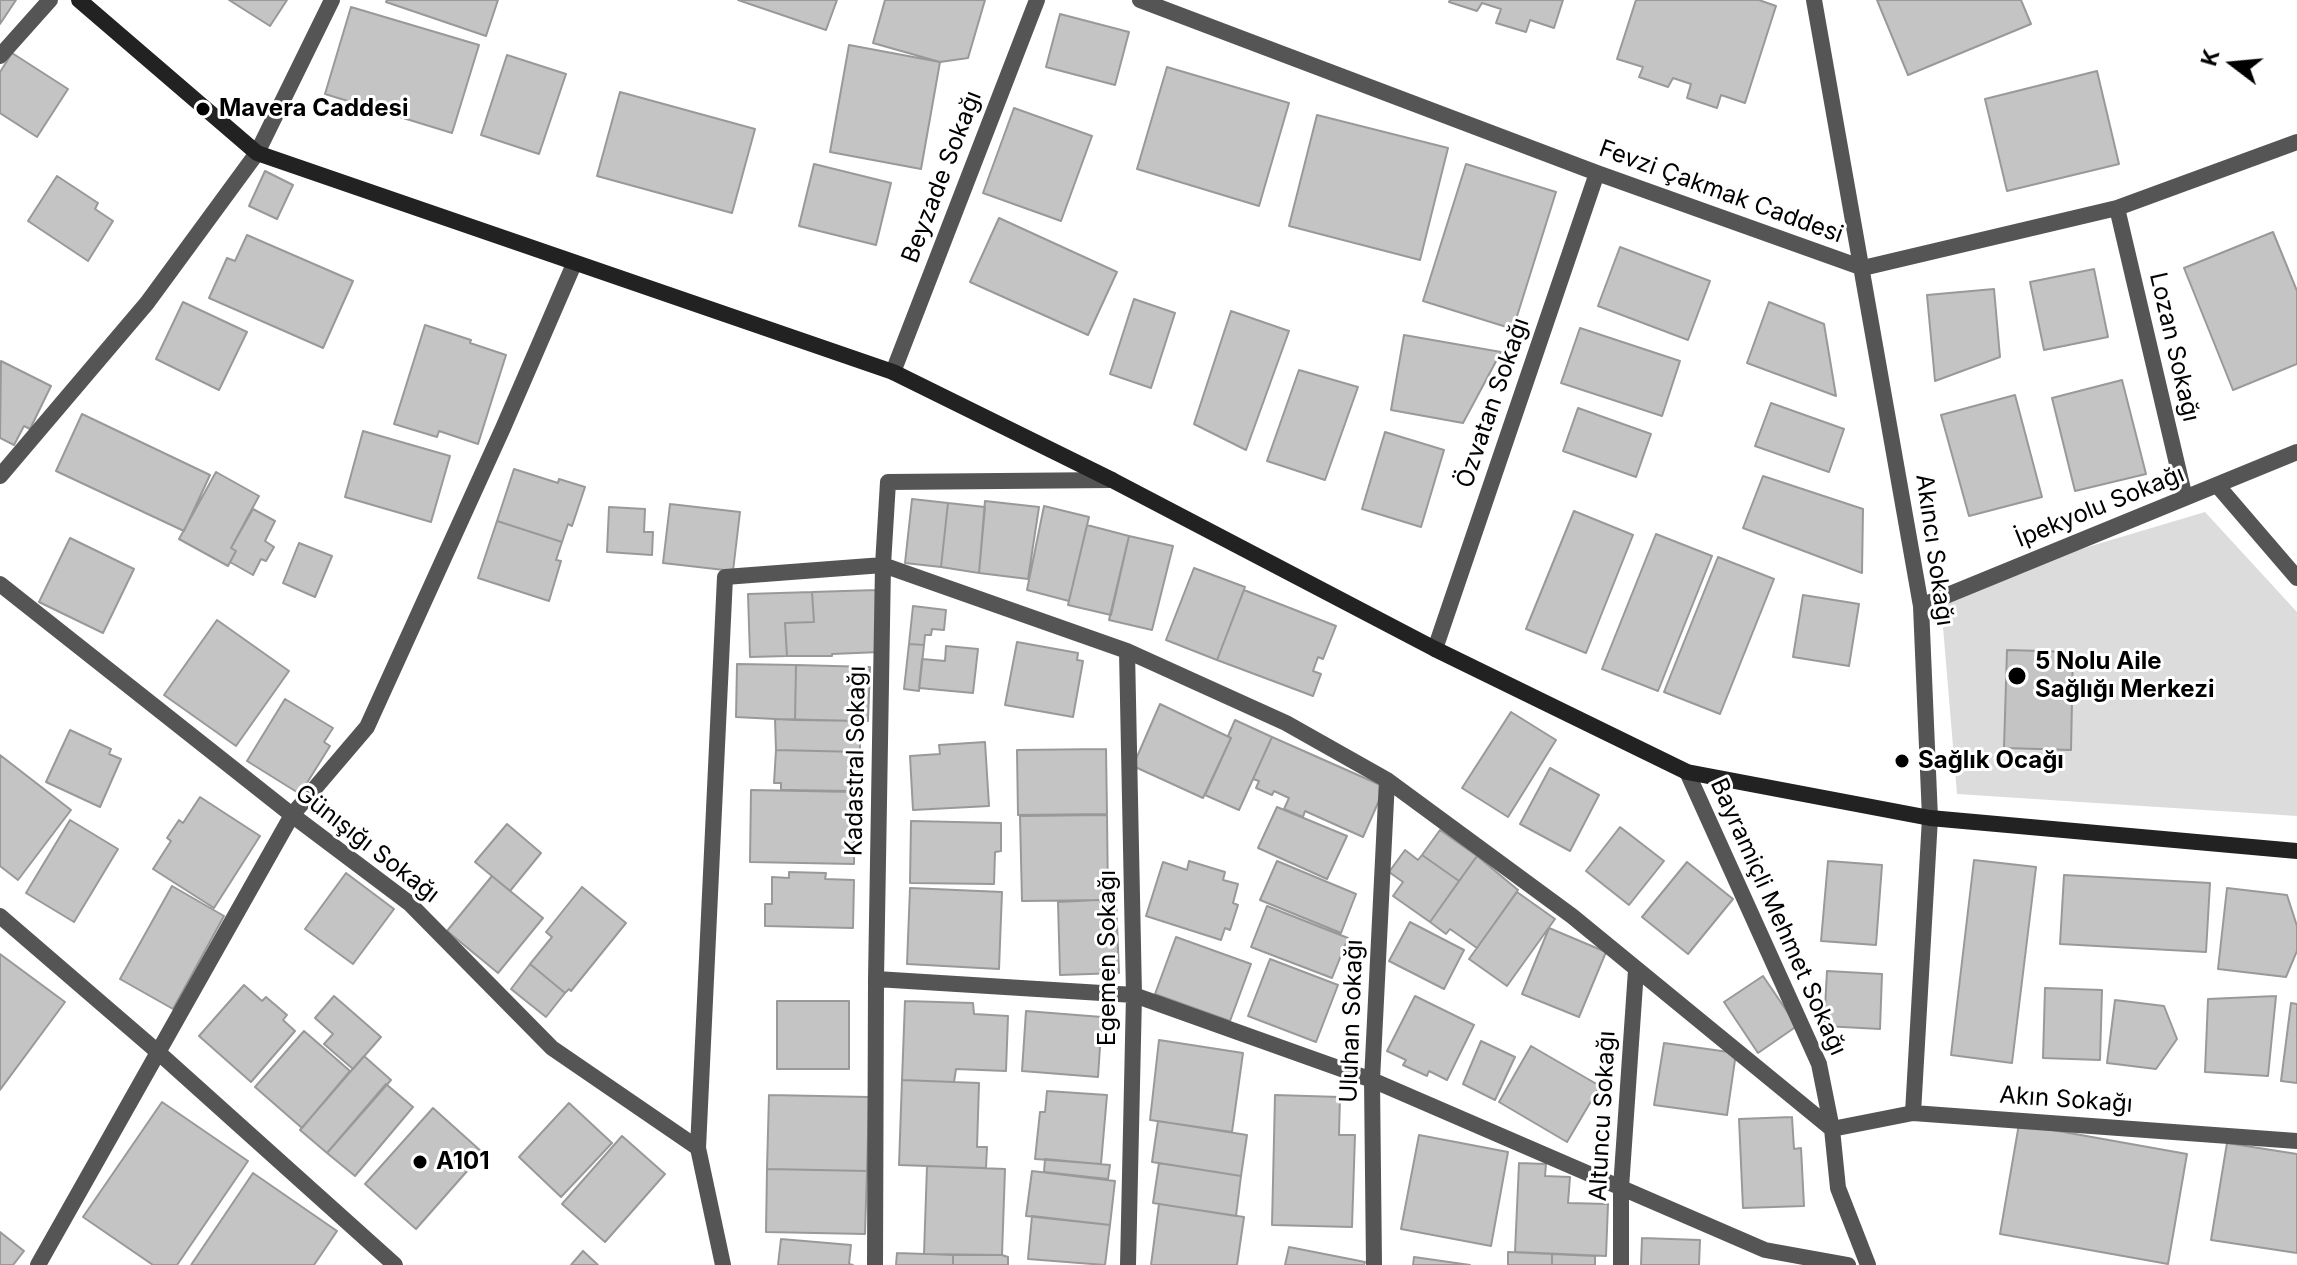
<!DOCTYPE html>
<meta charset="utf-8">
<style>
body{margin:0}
#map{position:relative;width:2297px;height:1265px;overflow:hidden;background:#fff;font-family:Inter,sans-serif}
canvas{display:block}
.north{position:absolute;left:2193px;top:24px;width:80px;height:80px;-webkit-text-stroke:6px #fff;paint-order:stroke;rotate:286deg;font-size:22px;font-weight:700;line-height:32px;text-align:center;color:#000}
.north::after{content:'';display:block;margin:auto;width:28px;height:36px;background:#000;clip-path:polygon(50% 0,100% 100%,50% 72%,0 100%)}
</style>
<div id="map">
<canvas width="2297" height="1265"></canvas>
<div class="north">K</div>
</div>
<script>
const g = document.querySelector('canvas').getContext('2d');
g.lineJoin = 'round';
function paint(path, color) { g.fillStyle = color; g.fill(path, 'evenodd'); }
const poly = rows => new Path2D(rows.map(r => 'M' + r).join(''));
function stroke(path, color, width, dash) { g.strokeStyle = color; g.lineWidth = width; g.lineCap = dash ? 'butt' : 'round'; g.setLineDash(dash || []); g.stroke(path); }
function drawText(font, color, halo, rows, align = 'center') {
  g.font = font + ' Inter,sans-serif'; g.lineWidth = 6; g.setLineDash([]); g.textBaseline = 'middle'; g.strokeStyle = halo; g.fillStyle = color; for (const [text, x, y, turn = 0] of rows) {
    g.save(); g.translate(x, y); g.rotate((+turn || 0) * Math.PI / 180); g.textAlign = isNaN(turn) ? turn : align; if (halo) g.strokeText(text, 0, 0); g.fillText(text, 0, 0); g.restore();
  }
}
const green = poly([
 [2205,512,2297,612,2297,816,1957,794,1940,591]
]);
const building = poly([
 [0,0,16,0,0,24,0,0],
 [229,0,287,0,270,26,229,0],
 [387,0,498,0,486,36,386,2,387,0],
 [738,0,837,0,826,30,738,0],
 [885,0,985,0,968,58,940,62,873,43,885,0],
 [1450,0,1563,0,1554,28,1530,20,1526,32,1496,23,1501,9,1482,3,1477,11,1449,2,1450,0],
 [1636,0,1759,0,1776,6,1745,103,1721,95,1717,108,1687,98,1691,84,1673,78,1668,87,1639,77,1643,67,1617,59,1636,0],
 [1877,0,2021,0,2031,24,1908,75,1877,0],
 [351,7,479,45,452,133,325,94,351,7],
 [1060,14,1129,32,1115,85,1046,67,1060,14],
 [849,45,940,62,921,169,830,152,849,45],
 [12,53,68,89,37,137,0,113,0,72,12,53],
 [507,55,566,74,539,154,481,135,507,55],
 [1167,67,1289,103,1259,206,1137,169,1167,67],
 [2097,71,2119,164,2007,191,1985,99,2097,71],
 [620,92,755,129,732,213,597,176,620,92],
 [1014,108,1092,136,1061,221,983,193,1014,108],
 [1317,115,1448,148,1420,260,1289,226,1317,115],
 [814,164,891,183,876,245,799,226,814,164],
 [1466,164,1556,192,1513,329,1423,301,1466,164],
 [265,171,293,185,277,219,249,206,265,171],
 [57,176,98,203,95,209,113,221,88,261,28,221,57,176],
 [999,218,1117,272,1088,335,970,282,999,218],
 [2273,232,2297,291,2297,364,2233,390,2184,268,2273,232],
 [247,235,353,281,323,348,209,298,227,258,235,261,247,235],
 [1620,247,1710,281,1688,340,1598,306,1620,247],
 [2094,269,2108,337,2044,350,2030,282,2094,269],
 [1994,289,2000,357,1935,381,1927,295,1994,289],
 [1134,299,1175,313,1151,388,1110,374,1134,299],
 [183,302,247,332,219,390,156,359,183,302],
 [1769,302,1824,324,1836,396,1747,363,1769,302],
 [1231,311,1289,331,1246,450,1194,424,1231,311],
 [425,325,471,340,470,343,506,355,478,444,439,431,437,437,394,424,425,325],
 [1580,328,1680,361,1662,416,1561,383,1580,328],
 [1404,335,1501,352,1463,423,1391,410,1404,335],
 [1,361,51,386,30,429,24,426,14,445,0,438,1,361],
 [1299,370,1358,387,1325,480,1267,461,1299,370],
 [2122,380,2146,474,2075,491,2052,398,2122,380],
 [2015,395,2042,497,1969,516,1941,415,2015,395],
 [1771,403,1844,429,1829,472,1755,446,1771,403],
 [1578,408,1651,434,1636,477,1563,451,1578,408],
 [82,414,210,475,184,531,56,471,82,414],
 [363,431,450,456,431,522,345,497,363,431],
 [1385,432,1444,450,1421,527,1362,509,1385,432],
 [514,469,558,483,559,479,585,487,572,526,568,524,562,542,497,521,514,469],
 [216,472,259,496,231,548,236,551,228,566,179,539,216,472],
 [1763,476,1863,509,1862,573,1743,528,1763,476],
 [912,499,948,503,941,567,905,563,912,499],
 [985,501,1039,507,1028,579,979,573,985,501],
 [948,503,985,507,979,573,941,567,948,503],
 [670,504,740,512,733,571,663,563,670,504],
 [1044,506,1089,517,1069,601,1027,590,1044,506],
 [609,507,645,509,644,532,653,532,652,555,607,552,609,507],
 [253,509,275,521,265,541,274,547,266,561,261,559,253,575,230,562,236,551,231,548,253,509],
 [1574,511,1633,535,1586,653,1526,629,1574,511],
 [497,521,562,542,556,560,561,561,549,601,478,578,497,521],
 [1087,525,1129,536,1111,615,1068,605,1087,525],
 [1656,534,1712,556,1658,691,1602,669,1656,534],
 [1129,536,1173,546,1152,630,1109,620,1129,536],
 [70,538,134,569,103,633,39,602,70,538],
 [299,543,332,556,315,597,283,583,299,543],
 [1718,557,1774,579,1720,714,1664,692,1718,557],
 [1194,568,1245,587,1217,660,1166,640,1194,568],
 [877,590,880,652,832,654,832,656,787,656,785,623,814,622,812,592,877,590],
 [1244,590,1336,626,1323,659,1318,657,1313,671,1321,674,1313,696,1217,660,1244,590],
 [812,592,814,622,785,623,787,656,750,657,748,594,812,592],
 [1803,595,1859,604,1849,666,1793,657,1803,595],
 [913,606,946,610,944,630,932,629,931,635,925,635,924,645,909,644,913,606],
 [217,620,289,671,236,746,164,695,217,620],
 [1017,642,1078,653,1077,660,1083,661,1073,717,1005,705,1017,642],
 [909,644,924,645,919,691,904,689,909,644],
 [946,646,978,649,973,693,919,688,922,659,945,661,946,646],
 [2007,650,2073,652,2071,750,2004,748,2007,650],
 [737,664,796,665,795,720,736,717,737,664],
 [796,665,870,667,868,721,795,720,796,665],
 [285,699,333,728,324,742,330,746,300,794,247,761,285,699],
 [1160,704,1231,738,1203,798,1133,766,1160,704],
 [1511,712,1556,740,1508,817,1462,788,1511,712],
 [775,719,860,721,860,752,776,750,775,719],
 [1235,720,1272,737,1239,810,1205,795,1231,738,1228,736,1235,720],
 [70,730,111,749,109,754,121,759,100,807,46,782,70,730],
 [1272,737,1385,787,1363,837,1305,811,1303,817,1284,809,1289,798,1274,791,1272,795,1256,788,1259,781,1253,779,1272,737],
 [985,742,989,806,913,810,910,756,940,754,939,745,985,742],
 [1106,749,1107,814,1018,815,1017,750,1106,749],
 [776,750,860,752,859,785,853,785,852,791,781,790,781,783,774,783,776,750],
 [0,755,71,810,18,880,0,866,0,755],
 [1550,768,1599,795,1570,851,1520,824,1550,768],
 [751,790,855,792,854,864,750,862,751,790],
 [200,797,260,836,214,908,153,869,171,841,167,838,179,820,183,823,200,797],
 [1277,807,1347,836,1327,879,1258,848,1277,807],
 [1107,815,1108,900,1022,901,1020,816,1107,815],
 [70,820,118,849,74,922,26,893,70,820],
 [911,821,1001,823,1001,851,995,852,994,884,910,883,911,821],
 [507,824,541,853,510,891,475,862,507,824],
 [1620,827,1664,861,1629,905,1586,871,1620,827],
 [1440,830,1477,856,1459,881,1422,855,1440,830],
 [1405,850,1418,860,1422,855,1459,881,1430,922,1393,896,1403,882,1389,872,1405,850],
 [1477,856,1518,890,1477,948,1450,929,1446,934,1430,922,1477,856],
 [1974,860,2036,867,2012,1063,1951,1055,1974,860],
 [1189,861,1225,872,1223,880,1238,884,1233,903,1238,905,1230,930,1225,928,1221,940,1146,916,1163,862,1187,870,1189,861],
 [1277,861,1356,894,1341,933,1260,900,1277,861],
 [1828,861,1882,865,1876,945,1821,941,1828,861],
 [1687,862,1733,899,1688,954,1642,917,1687,862],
 [789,872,826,873,825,879,854,880,853,928,765,926,765,904,772,904,772,877,789,878,789,872],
 [346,873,394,909,353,964,305,929,346,873],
 [2064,875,2210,883,2206,952,2060,944,2064,875],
 [492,876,543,918,498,973,447,931,492,876],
 [172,886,224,916,173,1009,120,979,172,886],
 [582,887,626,923,571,991,569,989,565,993,530,964,552,937,546,932,582,887],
 [910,888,1002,892,999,969,907,964,910,888],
 [2227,888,2287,895,2297,926,2297,951,2286,977,2218,969,2227,888],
 [1517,892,1555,919,1507,986,1469,959,1517,892],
 [1116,899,1119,973,1060,975,1058,902,1116,899],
 [1267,906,1348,938,1332,978,1251,947,1267,906],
 [1410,922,1464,950,1444,989,1389,961,1410,922],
 [1549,928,1606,952,1579,1017,1522,994,1549,928],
 [1176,937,1251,964,1230,1021,1155,994,1176,937],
 [0,954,65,1002,0,1090,0,954],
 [1270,959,1338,985,1316,1042,1248,1016,1270,959],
 [530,964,565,993,546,1017,511,989,530,964],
 [1827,971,1882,974,1880,1029,1824,1026,1827,971],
 [1763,976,1797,1026,1758,1053,1724,1002,1763,976],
 [244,985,262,1001,266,997,287,1015,283,1020,295,1031,251,1082,199,1036,244,985],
 [2045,988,2102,990,2100,1060,2043,1058,2045,988],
 [334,996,381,1037,353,1069,324,1044,333,1034,315,1018,334,996],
 [1415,996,1474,1025,1447,1080,1429,1071,1427,1076,1403,1065,1406,1060,1387,1051,1415,996],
 [2276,996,2268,1076,2205,1072,2208,999,2276,996],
 [2115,1000,2164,1006,2177,1039,2156,1069,2107,1063,2115,1000],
 [777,1001,849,1001,849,1069,777,1069,777,1001],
 [905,1001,973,1003,974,1014,1008,1016,1006,1071,956,1069,954,1082,902,1080,905,1001],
 [2291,1003,2297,1004,2297,1083,2281,1081,2291,1003],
 [1026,1011,1102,1017,1098,1077,1022,1071,1026,1011],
 [304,1031,350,1071,302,1128,255,1087,304,1031],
 [1159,1040,1243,1053,1232,1132,1150,1120,1159,1040],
 [1481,1041,1515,1057,1495,1100,1463,1084,1481,1041],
 [1664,1043,1736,1053,1727,1115,1654,1105,1664,1043],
 [1531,1046,1600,1086,1567,1142,1499,1102,1531,1046],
 [364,1056,391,1080,327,1153,300,1130,364,1056],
 [902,1080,979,1083,977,1147,987,1147,986,1168,899,1165,902,1080],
 [386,1084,413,1107,355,1176,327,1153,386,1084],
 [1047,1091,1107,1095,1101,1164,1035,1159,1040,1112,1045,1112,1047,1091],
 [769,1095,869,1097,867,1171,767,1169,769,1095],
 [1275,1095,1340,1097,1339,1135,1355,1135,1352,1227,1272,1225,1275,1095],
 [162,1102,248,1161,177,1265,153,1265,83,1217,162,1102],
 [569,1103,612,1143,561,1197,519,1157,569,1103],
 [433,1108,483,1153,416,1229,365,1184,433,1108],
 [1792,1117,1794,1149,1801,1148,1804,1206,1743,1208,1739,1119,1792,1117],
 [1158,1121,1247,1135,1241,1176,1152,1162,1158,1121],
 [2019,1124,2187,1154,2168,1264,2000,1234,2019,1124],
 [1419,1135,1508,1152,1491,1246,1401,1229,1419,1135],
 [622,1136,665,1174,605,1242,562,1204,622,1136],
 [2227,1143,2297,1154,2297,1253,2211,1240,2227,1143],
 [1045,1159,1110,1165,1108,1179,1044,1172,1045,1159],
 [1159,1163,1241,1176,1236,1216,1153,1203,1159,1163],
 [1519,1163,1546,1164,1545,1176,1570,1177,1568,1203,1608,1204,1606,1256,1515,1252,1519,1163],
 [927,1166,1005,1169,1002,1255,924,1254,927,1166],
 [767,1169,867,1171,865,1234,766,1232,767,1169],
 [1032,1171,1115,1181,1110,1225,1026,1216,1032,1171],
 [253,1173,337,1231,314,1265,191,1265,253,1173],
 [1159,1204,1244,1217,1237,1265,1151,1265,1159,1204],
 [1032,1216,1110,1225,1105,1265,1028,1259,1032,1216],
 [0,1232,24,1251,13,1265,0,1265,0,1232],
 [1642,1238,1700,1240,1699,1265,1641,1265,1642,1238],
 [781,1239,851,1245,849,1264,853,1265,778,1265,781,1239],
 [1289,1247,1365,1262,1364,1265,1285,1265,1289,1247],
 [583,1251,598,1265,571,1265,583,1251],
 [1508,1252,1552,1254,1552,1265,1508,1265,1508,1252],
 [897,1253,953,1255,953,1265,896,1265,897,1253],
 [1552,1254,1595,1256,1595,1265,1552,1265,1552,1254],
 [953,1255,1002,1255,1008,1257,1008,1265,953,1265,953,1255],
 [1414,1257,1470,1265,1413,1265,1414,1257]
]);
const street = poly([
 [1140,0,1597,173,1863,268,2117,208,2297,142],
 [1814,0,1921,606,1930,818,1913,1113],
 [0,56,50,0],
 [2117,208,2185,498],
 [893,372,1037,0],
 [0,476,147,303,257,153,332,0],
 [2217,485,2297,578],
 [0,584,292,815,409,903,552,1048,698,1148],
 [1921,606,2297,452],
 [1435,649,1597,173],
 [1127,651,1134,995,1128,1265],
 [1687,772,1819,1064,1832,1129,1838,1188,1868,1265],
 [0,916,159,1053,395,1265],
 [876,979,1134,995,1372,1080,1765,1250,1848,1265],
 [1832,1129,1913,1113,2297,1141],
 [38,1265,292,815,367,727,503,428,574,264],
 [723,1265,698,1148,725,577,883,565,1127,651,1286,723,1387,780,1572,916,1832,1129],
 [875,1265,876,979,883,565,888,482,1112,480],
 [1374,1265,1372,1080,1387,780],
 [1621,1265,1621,1188,1636,970]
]);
const secondary = poly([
 [79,0,257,153,893,372,1112,480,1435,649,1687,772,1930,818,2297,851]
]);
const markers = [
 [203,109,8,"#000"],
 [2017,676,10,"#000"],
 [1902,761,8,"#000"],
 [420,1162,8,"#000"]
];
const poiNames = [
 ["Mavera Caddesi",219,109],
 ["5 Nolu Aile",2035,662],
 ["Sağlığı Merkezi",2035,690],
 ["Sağlık Ocağı",1918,761],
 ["A101",436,1162]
];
const streetNames = [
 ["Beyzade Sokağı",942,177,-69],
 ["Fevzi Çakmak Caddesi",1721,192,20],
 ["Lozan Sokağı",2174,347,77],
 ["Özvatan Sokağı",1493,403,-71],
 ["İpekyolu Sokağı",2100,507,-22],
 ["Akıncı Sokağı",1934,550,82],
 ["Kadastral Sokağı",856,761,-89],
 ["Günışığı Sokağı",367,844,38],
 ["Bayramiçli Mehmet Sokağı",1778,917,66],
 ["Egemen Sokağı",1108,958,-90],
 ["Uluhan Sokağı",1352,1021,-88],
 ["Akın Sokağı",2066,1100,4],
 ["Altuncu Sokağı",1603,1116,-87]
];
paint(green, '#dcdcdc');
paint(building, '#c4c4c4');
stroke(building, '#999', 2);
stroke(street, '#555', 16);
stroke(secondary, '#222', 16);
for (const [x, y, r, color] of markers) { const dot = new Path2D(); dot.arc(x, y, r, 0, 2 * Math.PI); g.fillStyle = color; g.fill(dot); stroke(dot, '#fff', 3); }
drawText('bold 24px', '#000', '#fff', poiNames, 'left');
drawText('24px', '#000', '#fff', streetNames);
</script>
